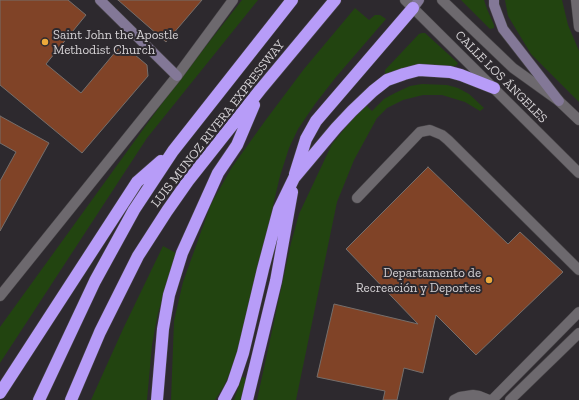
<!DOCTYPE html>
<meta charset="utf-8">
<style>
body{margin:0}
canvas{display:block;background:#2d292e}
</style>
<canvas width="579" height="400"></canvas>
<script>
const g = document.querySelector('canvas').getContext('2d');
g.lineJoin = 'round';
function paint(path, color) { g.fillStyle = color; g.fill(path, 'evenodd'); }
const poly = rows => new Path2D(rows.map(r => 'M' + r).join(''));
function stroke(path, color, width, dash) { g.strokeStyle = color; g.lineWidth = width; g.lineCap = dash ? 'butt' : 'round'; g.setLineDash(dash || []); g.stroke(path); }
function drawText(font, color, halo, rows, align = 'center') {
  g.font = font + ' "Zilla Slab",serif'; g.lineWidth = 4; g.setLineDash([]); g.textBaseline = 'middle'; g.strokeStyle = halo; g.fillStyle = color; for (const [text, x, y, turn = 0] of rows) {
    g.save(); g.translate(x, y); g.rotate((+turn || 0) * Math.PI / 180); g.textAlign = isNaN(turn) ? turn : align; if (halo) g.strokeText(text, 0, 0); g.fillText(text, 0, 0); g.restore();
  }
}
const green = poly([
 [242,0,258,0,147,138,0,363,0,327,173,88],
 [461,0,484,0,487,9,494,25,494,28,490,29],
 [505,0,562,0,568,25,579,51,579,102,531,54,508,16],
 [355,8,369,20,375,15,380,15,386,19,336,77,315,104,298,129,289,148,280,176,249,307,234,363,224,386,215,400,171,400,174,321,183,282,211,204,232,167,265,121,304,69],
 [422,33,425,33,458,63,457,65,453,67,447,65,421,65,385,76,385,70,419,34],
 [422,84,447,85,458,88,469,94,484,108,480,111,465,102,442,95,423,95,403,100,387,108,377,118,354,160,337,202,296,400,257,400,291,243,299,214,332,144,365,104,372,111,384,99,395,93,410,86],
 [163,246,176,253,158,313,152,345,147,400,91,400,123,329],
 [242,377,247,378,241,400,234,400]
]);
const building = poly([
 [0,0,68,0,86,15,46,64,81,93,122,44,147,65,148,76,82,153,0,85,0,0],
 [118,0,202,0,166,42,118,0],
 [0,116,49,143,0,231,0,181,16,152,0,143,0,116],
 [428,167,508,244,520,232,563,272,476,355,436,315,423,373,404,368,397,400,383,400,385,391,317,377,334,304,418,324,346,249,428,167]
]);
const lane = poly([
 [357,198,420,132,430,130,442,135,448,140,579,270],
 [454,400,460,397,473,395,479,396,489,400],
 [492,400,579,312],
 [510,400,579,333]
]);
const street = poly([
 [405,0,579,173],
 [442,0,513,68,559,101,579,120],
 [576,0,579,27],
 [0,296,177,76,233,0]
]);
const secondary = poly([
 [100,0,177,76],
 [494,0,494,5,503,29,559,101],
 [413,8,419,0]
]);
const highway = poly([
 [295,174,306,139,316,121,413,8],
 [0,393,137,182,161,161],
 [39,400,95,281,134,210,173,151,292,0],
 [71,400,100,332,138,256,167,211,188,181,260,90,335,0],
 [157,400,163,329,169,295,182,253,218,173,237,145,254,105],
 [224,400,233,383,243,353,263,269,279,209,294,178,336,128,352,111,373,91,387,80,404,74,419,70,450,72,461,75,494,88],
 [247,400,276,281,292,192]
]);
const markers = [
 [45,42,4,"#eca93b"],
 [489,280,4,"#eca93b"]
];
const poiNames = [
 ["Saint John the Apostle",53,35],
 ["Methodist Church",53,50],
 ["Departamento de",481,273,"right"],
 ["Recreación y Deportes",481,288,"right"]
];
const streetNames = [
 ["CALLE LOS ÁNGELES",501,77,45],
 ["LUIS MUNOZ RIVERA EXPRESSWAY",218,124,-52]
];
paint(green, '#224410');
paint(building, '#804327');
stroke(building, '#756e6b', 1);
stroke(lane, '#474447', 11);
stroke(street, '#474447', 11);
stroke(secondary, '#474447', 11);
stroke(highway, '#474447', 13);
stroke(lane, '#6d696e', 10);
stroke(street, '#6d696e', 10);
stroke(secondary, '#837897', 10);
stroke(highway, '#b79cf8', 12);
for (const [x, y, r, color] of markers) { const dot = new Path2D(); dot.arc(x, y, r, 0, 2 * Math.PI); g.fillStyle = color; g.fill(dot); stroke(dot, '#2d292e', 1.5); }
drawText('13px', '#d4d1d4', '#2d292e', poiNames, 'left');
drawText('13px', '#d4d1d4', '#2d292e', streetNames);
</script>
